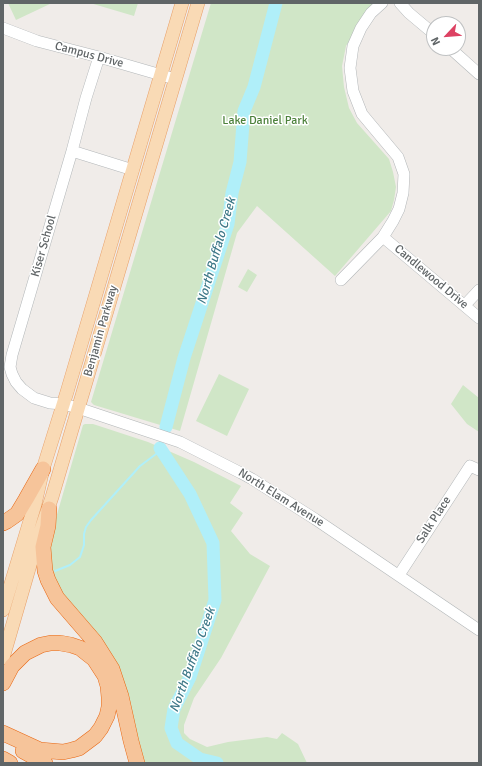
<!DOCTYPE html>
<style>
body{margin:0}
#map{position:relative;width:482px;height:766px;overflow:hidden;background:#f0ece9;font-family:Signika,sans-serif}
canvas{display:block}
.frame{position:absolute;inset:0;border:4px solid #606567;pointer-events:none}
.north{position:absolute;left:426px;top:16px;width:40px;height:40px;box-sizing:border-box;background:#fff;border:1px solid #bfc1c2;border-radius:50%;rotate:244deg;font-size:11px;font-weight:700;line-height:16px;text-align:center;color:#606567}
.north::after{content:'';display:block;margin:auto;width:14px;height:18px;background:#dd4263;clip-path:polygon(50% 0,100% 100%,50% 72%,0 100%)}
</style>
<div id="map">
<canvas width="482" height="766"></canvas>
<div class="frame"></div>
<div class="north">N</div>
</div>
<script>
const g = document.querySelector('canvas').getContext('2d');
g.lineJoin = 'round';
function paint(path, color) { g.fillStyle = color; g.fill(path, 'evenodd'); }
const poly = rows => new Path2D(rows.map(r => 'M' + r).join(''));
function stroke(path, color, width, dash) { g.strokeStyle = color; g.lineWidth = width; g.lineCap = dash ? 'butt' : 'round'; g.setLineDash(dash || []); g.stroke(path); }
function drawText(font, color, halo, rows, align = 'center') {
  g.font = font + ' Signika,sans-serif'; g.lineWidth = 3; g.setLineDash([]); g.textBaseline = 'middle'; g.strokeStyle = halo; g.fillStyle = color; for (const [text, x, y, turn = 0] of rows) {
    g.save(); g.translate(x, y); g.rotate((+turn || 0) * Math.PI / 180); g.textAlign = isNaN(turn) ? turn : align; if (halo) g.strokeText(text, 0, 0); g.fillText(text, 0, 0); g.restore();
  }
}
const green = poly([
 [8,3,52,3,16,20],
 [90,3,138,3,134,16],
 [211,3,378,3,368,11,346,46,342,66,344,87,349,108,357,123,389,159,393,172,396,187,394,200,391,211,335,276,257,206,237,233,180,431,94,405,91,402],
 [248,269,257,275,247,292,238,287],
 [219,374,249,389,227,436,196,421],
 [463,385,479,398,479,432,467,424,451,404],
 [85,424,93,424,148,442,194,462,241,486,230,503,243,513,231,531,250,554,270,566,221,658,194,698,184,725,184,733,190,739,207,747,228,742,267,737,277,739,282,733,298,744,307,763,143,763,133,726,54,583,49,555,51,535,83,425]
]);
const stream = poly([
 [55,571,70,565,80,557,84,545,84,534,86,527,91,520,140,466,156,454,160,448]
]);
const river = poly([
 [166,427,184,358,228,224,232,193,240,162,244,111,254,87,276,3],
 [160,448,190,494,213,543,215,600,190,677,174,709,171,728,177,743,200,759,217,763]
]);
const minor = poly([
 [400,3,409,13,434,34],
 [3,28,37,41,99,57,175,79],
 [450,48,479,74],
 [99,57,86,98,72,151,12,355,10,367,12,374,16,382,22,389,34,398,50,403,63,404,78,408,180,442,241,473,252,479,315,519,479,630],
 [72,151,133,170],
 [383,237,479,318],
 [341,280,383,237,393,221,399,209,403,193,404,174,398,157,372,126,362,114,353,91,350,68,353,46,361,28,371,13,382,3],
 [465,305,479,290],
 [399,575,470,466,479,470]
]);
const major = poly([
 [3,610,35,504,43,469,67,392,182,3],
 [3,658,37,541,52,497,198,3]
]);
const highway = poly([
 [49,509,48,526,43,547,45,571,48,580,57,598,95,642,112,669,121,696,131,741,137,763],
 [3,523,7,521,17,514,26,499,43,469],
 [3,683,12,666,25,653,41,645,51,643,60,643,71,645,80,648,94,659,105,676,108,686,109,697,109,707,107,716,101,728,95,736,79,748,72,750,63,752,40,750,3,733],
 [23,751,45,763],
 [3,759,10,763]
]);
const streetNames = [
 ["Campus Drive",89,55,15],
 ["Kiser School",44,246,-74],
 ["Candlewood Drive",431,277,40],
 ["Benjamin Parkway",101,331,-74],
 ["North Elam Avenue",281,498,32],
 ["Salk Place",434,520,-57]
];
const parkNames = [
 ["Lake Daniel Park",265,121]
];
const waterNames = [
 ["North Buffalo Creek",217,251,-74],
 ["North Buffalo Creek",193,660,-70]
];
paint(green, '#d0e6c7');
stroke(stream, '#b0eff9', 2);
stroke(river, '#b0eff9', 13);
stroke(minor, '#b3b7b9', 12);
stroke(major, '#e8a06a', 14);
stroke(highway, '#e86611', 16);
stroke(minor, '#fff', 11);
stroke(major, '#f9dab5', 13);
stroke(highway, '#f6c49a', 15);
drawText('12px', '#606567', '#fff', streetNames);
drawText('12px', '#4d823c', '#fff', parkNames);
drawText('italic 13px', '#3f7989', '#fff', waterNames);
</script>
